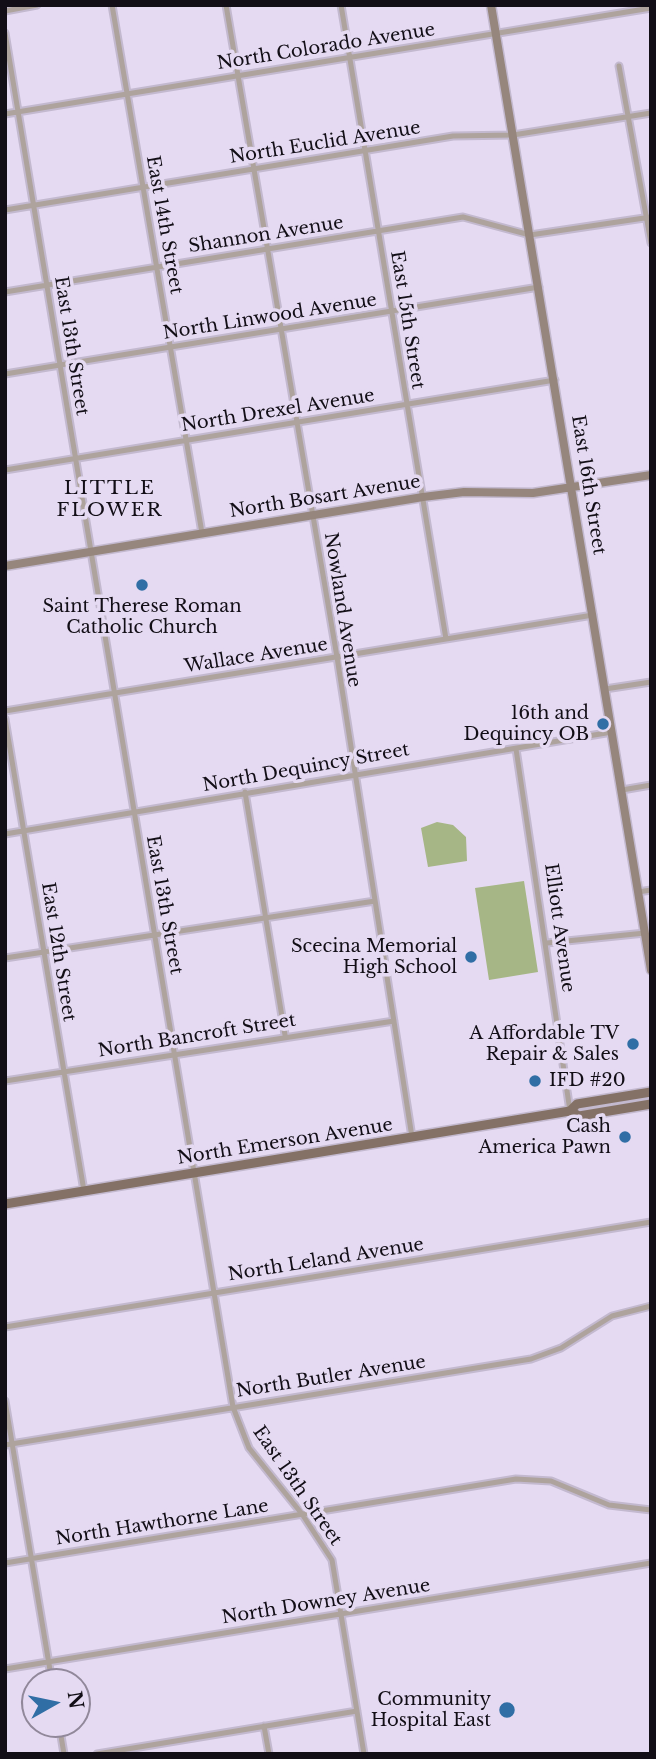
<!DOCTYPE html>
<style>
body{margin:0}
#map{position:relative;width:656px;height:1759px;overflow:hidden;background:#e5daf2;font-family:"Libre Baskerville",serif}
canvas{display:block}
.frame{position:absolute;inset:0;border:7px solid #120e16;pointer-events:none}
.north{position:absolute;left:21px;top:1668px;width:70px;height:70px;box-sizing:border-box;background:#e5daf2;border:2px solid #91889a;border-radius:50%;rotate:81deg;font-size:19px;font-weight:700;line-height:28px;text-align:center;color:#120e16}
.north::after{content:'';display:block;margin:auto;width:24px;height:32px;background:#306ea5;clip-path:polygon(50% 0,100% 100%,50% 72%,0 100%)}
</style>
<div id="map">
<canvas width="656" height="1759"></canvas>
<div class="frame"></div>
<div class="north">N</div>
</div>
<script>
const g = document.querySelector('canvas').getContext('2d');
g.lineJoin = 'round';
function paint(path, color) { g.fillStyle = color; g.fill(path, 'evenodd'); }
const poly = rows => new Path2D(rows.map(r => 'M' + r).join(''));
function stroke(path, color, width, dash) { g.strokeStyle = color; g.lineWidth = width; g.lineCap = dash ? 'butt' : 'round'; g.setLineDash(dash || []); g.stroke(path); }
function drawText(font, color, halo, rows, align = 'center') {
  g.font = font + ' "Libre Baskerville",serif'; g.lineWidth = 7; g.setLineDash([]); g.textBaseline = 'middle'; g.strokeStyle = halo; g.fillStyle = color; for (const [text, x, y, turn = 0] of rows) {
    g.save(); g.translate(x, y); g.rotate((+turn || 0) * Math.PI / 180); g.textAlign = isNaN(turn) ? turn : align; if (halo) g.strokeText(text, 0, 0); g.fillText(text, 0, 0); g.restore();
  }
}
const green = poly([
 [437,822,453,825,466,837,467,861,428,867,421,828],
 [524,881,538,972,489,980,475,888]
]);
const street = poly([
 [112,5,202,533],
 [226,5,337,657,412,1137],
 [341,5,446,639],
 [5,11,37,5],
 [5,33,233,1407,249,1448,302,1514,332,1560,364,1754],
 [619,66,651,243],
 [5,114,651,8],
 [5,210,453,136,513,135,651,113],
 [5,292,463,217,530,235,651,217],
 [5,374,539,287],
 [5,470,555,380],
 [605,689,651,682],
 [5,711,593,615],
 [5,719,84,1191],
 [516,749,570,1111],
 [622,790,651,785],
 [245,792,285,1035],
 [5,834,612,732],
 [638,892,651,890],
 [547,943,645,933],
 [5,958,375,901],
 [5,1081,394,1021],
 [5,1327,651,1222],
 [5,1401,52,1682],
 [5,1445,531,1359,561,1348,612,1316,651,1306],
 [5,1563,516,1479,551,1481,609,1505,651,1510],
 [5,1669,651,1563],
 [59,1724,64,1754],
 [264,1726,269,1754],
 [97,1754,357,1711]
]);
const secondary = poly([
 [491,5,651,970],
 [5,566,423,497,464,492,533,493,651,475]
]);
const primary = poly([
 [570,1111,577,1104,651,1092],
 [5,1204,570,1111,579,1116,651,1104]
]);
const markers = [
 [142,585,7,"#306ea5"],
 [603,724,7,"#306ea5"],
 [471,957,7,"#306ea5"],
 [633,1044,7,"#306ea5"],
 [535,1081,7,"#306ea5"],
 [625,1137,7,"#306ea5"],
 [507,1710,9,"#306ea5"]
];
const streetNames = [
 ["North Colorado Avenue",326,47,-9],
 ["North Euclid Avenue",325,143,-9],
 ["East 14th Street",164,225,80],
 ["Shannon Avenue",266,235,-9],
 ["North Linwood Avenue",270,317,-9],
 ["East 15th Street",407,320,81],
 ["East 13th Street",71,346,81],
 ["North Drexel Avenue",278,411,-9],
 ["East 16th Street",588,485,81],
 ["North Bosart Avenue",325,497,-9],
 ["Nowland Avenue",342,610,81],
 ["Wallace Avenue",256,656,-9],
 ["North Dequincy Street",306,768,-10],
 ["East 13th Street",164,905,80],
 ["Elliott Avenue",559,928,82],
 ["East 12th Street",58,952,81],
 ["North Bancroft Street",197,1036,-9],
 ["North Emerson Avenue",285,1142,-9],
 ["North Leland Avenue",326,1260,-9],
 ["North Butler Avenue",331,1377,-9],
 ["East 13th Street",297,1486,55],
 ["North Hawthorne Lane",162,1523,-9],
 ["North Downey Avenue",326,1602,-9]
];
const poiNames = [
 ["Saint Therese Roman",142,607,"center"],
 ["Catholic Church",142,628,"center"],
 ["16th and",589,714],
 ["Dequincy OB",589,735],
 ["Scecina Memorial",457,947],
 ["High School",457,968],
 ["A Affordable TV",619,1034],
 ["Repair & Sales",619,1055],
 ["IFD #20",549,1081,"left"],
 ["Cash",611,1127],
 ["America Pawn",611,1148],
 ["Community",491,1700],
 ["Hospital East",491,1721]
];
const neighbourhoodNames = [
 ["LITTLE",110,489],
 ["FLOWER",110,511]
];
paint(green, '#a6b686');
stroke(street, '#c3b9cf', 9);
stroke(secondary, '#c3b9cf', 11);
stroke(primary, '#c3b9cf', 12);
stroke(street, '#aea39d', 5);
stroke(secondary, '#96867d', 8);
stroke(primary, '#847166', 9);
for (const [x, y, r, color] of markers) { const dot = new Path2D(); dot.arc(x, y, r, 0, 2 * Math.PI); g.fillStyle = color; g.fill(dot); stroke(dot, '#e5daf2', 2.5); }
drawText('18px', '#120e16', '#e5daf2', streetNames);
drawText('18px', '#120e16', '#e5daf2', poiNames, 'right');
g.letterSpacing = '2px';
drawText('19px', '#120e16', '#e5daf2', neighbourhoodNames);
g.letterSpacing = '0px';
</script>
